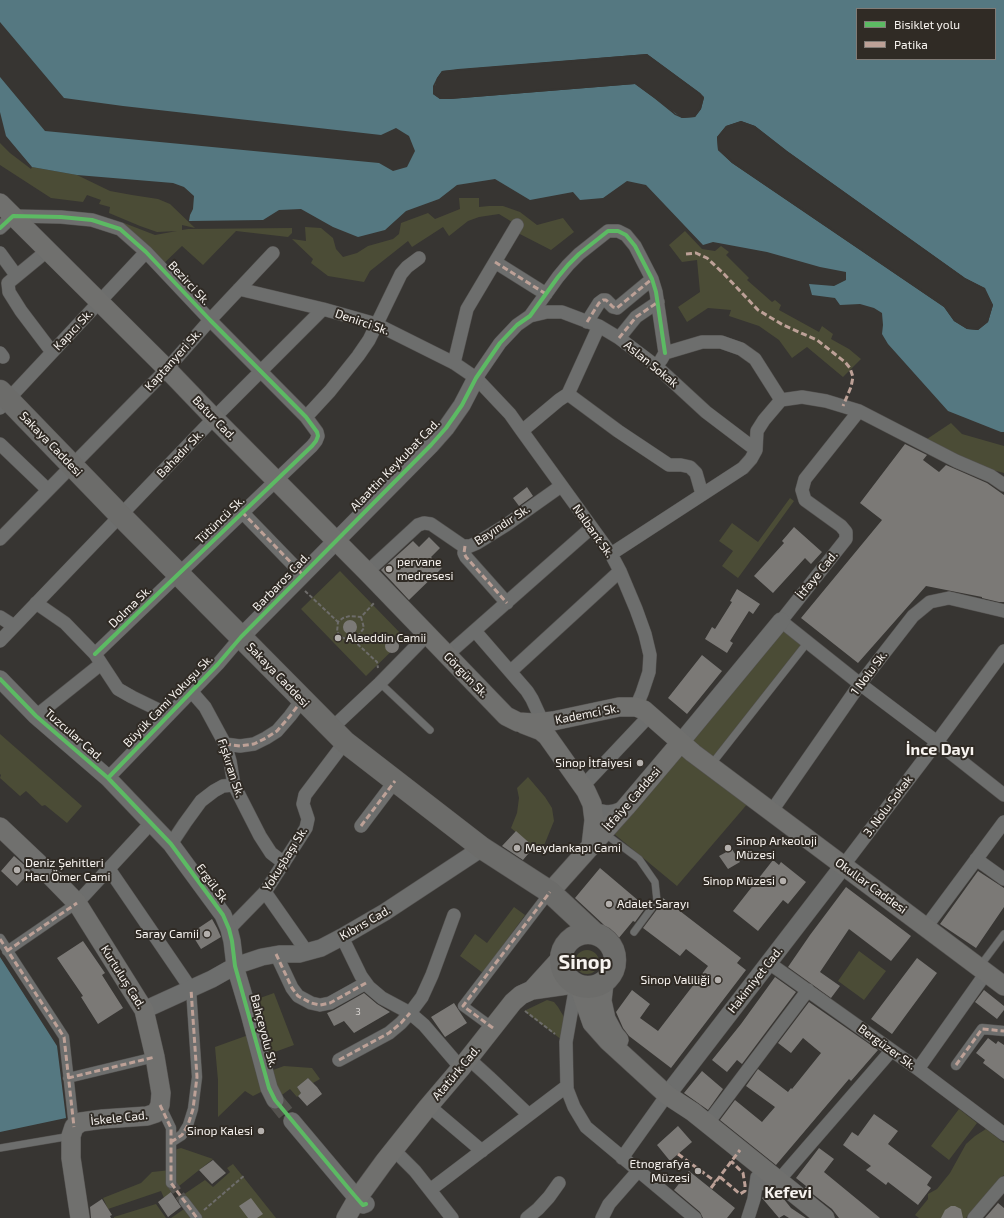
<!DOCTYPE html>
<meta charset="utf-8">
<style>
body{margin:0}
#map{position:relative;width:1004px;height:1218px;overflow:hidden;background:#373532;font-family:"Exo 2",sans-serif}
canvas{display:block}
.legend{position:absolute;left:856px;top:8px;width:140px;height:52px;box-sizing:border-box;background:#302b25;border:1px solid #807b76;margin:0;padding:5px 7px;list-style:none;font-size:12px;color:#f7f3ef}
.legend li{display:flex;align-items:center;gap:8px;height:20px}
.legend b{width:20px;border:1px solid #807b76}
</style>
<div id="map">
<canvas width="1004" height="1218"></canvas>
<ul class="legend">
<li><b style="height:5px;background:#5cba63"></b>Bisiklet yolu</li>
<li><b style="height:5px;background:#bda197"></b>Patika</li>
</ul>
</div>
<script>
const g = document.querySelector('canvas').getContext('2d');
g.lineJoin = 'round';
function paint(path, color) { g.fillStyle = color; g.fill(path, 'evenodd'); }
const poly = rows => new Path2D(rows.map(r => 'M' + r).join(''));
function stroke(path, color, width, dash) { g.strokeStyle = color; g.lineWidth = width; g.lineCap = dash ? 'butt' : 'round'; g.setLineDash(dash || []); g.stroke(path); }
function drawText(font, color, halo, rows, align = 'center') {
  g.font = font + ' "Exo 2",sans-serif'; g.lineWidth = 4; g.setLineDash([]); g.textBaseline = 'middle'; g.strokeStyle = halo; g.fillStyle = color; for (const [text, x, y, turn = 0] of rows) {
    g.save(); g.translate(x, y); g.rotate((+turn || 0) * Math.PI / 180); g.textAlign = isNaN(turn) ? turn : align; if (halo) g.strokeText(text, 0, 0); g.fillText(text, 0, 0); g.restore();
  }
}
const green = poly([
 [0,143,10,153,31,169,32,167,77,175,110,191,132,195,158,199,170,204,195,228,182,225,182,230,188,229,292,228,292,233,288,237,236,231,203,265,182,246,160,267,120,229,124,223,155,235,177,231,157,232,140,226,109,213,110,207,99,204,101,200,87,195,83,202,51,198,0,165],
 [459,198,479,198,479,207,489,206,503,206,520,212,537,225,563,218,574,232,551,250,514,231,517,225,499,214,479,217,468,221,449,236,443,227,412,247,408,241,370,271,364,282,328,276,311,263,313,259,292,239,306,241,305,227,321,228,333,238,336,249,343,257,357,253,368,246,393,239,399,234,401,223,428,213,435,219,460,209],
 [685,231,702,249,715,251,721,246,729,252,726,255,749,278,747,280,772,302,775,300,781,305,779,310,819,332,822,326,833,334,831,339,849,349,861,359,843,377,807,347,792,358,779,340,759,326,729,316,731,310,708,308,687,322,678,307,700,292,697,260,682,262,669,245],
 [951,423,962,434,1004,446,1004,473,956,461,921,443],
 [790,498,794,501,738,578,722,566,733,551,719,541,732,523,758,542],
 [340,571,405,638,366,676,301,609],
 [781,621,807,643,711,766,749,802,677,886,607,828],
 [0,734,82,806,67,823,45,805,42,806,26,791,20,796,0,778,1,775,0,774],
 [528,777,545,797,552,808,554,821,543,848,539,852,511,828,517,813,519,798,517,788],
 [514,907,525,915,483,973,460,956,475,934,487,943],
 '575 962a12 12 0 1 1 24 0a12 12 0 1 1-24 0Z',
 [859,951,886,971,864,1000,838,981],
 [274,993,294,1045,261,1057,265,1073,284,1066,312,1068,320,1079,313,1083,308,1078,297,1087,301,1093,297,1097,290,1089,275,1100,269,1088,253,1096,245,1091,218,1117,218,1080,215,1047,254,1033,246,1003],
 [547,1000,554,1002,558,1007,564,1017,562,1040,524,1011],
 [959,1109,977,1123,949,1160,931,1146],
 [986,1129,1004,1143,1004,1175,966,1218,919,1218,915,1215,928,1199,928,1194,937,1189,950,1173,966,1144,975,1136],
 [181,1148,213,1159,164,1198,161,1191,108,1209,103,1198,141,1183,152,1172,171,1170,171,1151],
 [233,1164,276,1218,171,1218,187,1207,180,1197,205,1180,213,1187,230,1172,227,1168],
 [156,1204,166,1218,114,1218,114,1217]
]);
const water = poly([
 [0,0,1004,0,1004,432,1001,432,948,411,888,344,882,334,883,325,882,313,874,308,860,304,840,305,835,298,812,295,809,284,834,286,846,280,846,272,820,267,767,252,713,242,703,245,646,185,627,181,603,198,580,200,573,192,530,200,495,179,457,185,439,199,406,211,385,230,358,237,333,227,301,209,279,210,263,220,189,221,190,215,193,209,194,196,184,187,173,183,77,175,32,167,6,136,0,112,0,77,45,131,379,163,393,171,407,167,415,151,409,136,396,128,381,135,123,106,64,98,0,22],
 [857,9,995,9,995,59,857,59],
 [647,54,700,93,704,98,701,109,695,117,682,118,635,84,450,99,440,99,433,94,437,78,442,71],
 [741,121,755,126,787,151,965,278,984,288,993,305,988,322,978,330,967,329,954,321,944,307,732,163,718,150,717,137,726,126],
 [0,957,57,1046,66,1118,0,1132]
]);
const pier = poly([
 [647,54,700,93,704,97,701,109,695,117,682,118,675,115,654,98,635,84,450,99,440,99,433,94,433,86,437,78,442,71,458,69],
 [647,56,699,94,702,98,699,108,694,116,682,116,676,114,656,96,635,82,450,97,441,97,435,93,435,86,438,79,443,73,458,71],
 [741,121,755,126,787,151,965,278,985,288,993,305,988,322,978,330,967,329,954,321,944,307,732,163,718,150,717,137,726,126],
 [741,124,754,128,786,152,964,279,983,289,991,306,986,321,977,328,968,327,955,319,945,305,733,161,720,149,719,137,727,128]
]);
const building = poly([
 [905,444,927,455,923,460,939,472,946,465,987,483,1004,495,1004,602,999,602,982,598,982,597,926,586,858,663,801,618,882,520,860,503],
 [527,487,533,496,519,506,513,498],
 [794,527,822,552,811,564,805,558,773,593,754,576,784,543,782,541],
 [429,537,440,548,431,557,442,568,409,600,381,570,413,541,419,547],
 [737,589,760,604,753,614,749,611,730,641,733,643,727,653,705,639,712,627,715,629,732,602,730,601],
 '343 627a7 7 0 1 1 14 0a7 7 0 1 1-14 0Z',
 '385 646a7 7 0 1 1 14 0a7 7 0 1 1-14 0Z',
 [702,655,722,671,687,714,668,698],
 [516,831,534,847,523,860,502,846],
 [732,849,740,862,728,869,719,856],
 [14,856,31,871,17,886,1,871],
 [773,860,779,865,781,862,806,882,788,904,783,900,758,931,733,911],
 [600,868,646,907,635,922,633,921,618,939,605,927,603,924,575,898],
 [978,871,1004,888,1004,907,976,948,940,924],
 [846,887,911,936,891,961,849,929,820,972,840,986,831,998,788,967,810,935],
 [663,898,741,958,737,963,746,970,671,1068,629,1036,623,1028,616,1012,632,990,650,1004,640,1018,658,1031,708,966,686,949,680,956,643,928,661,904],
 [212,919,217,928,221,937,201,949,191,933],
 [83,941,105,973,102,975,123,1008,98,1024,81,997,83,996,57,958],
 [917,958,937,973,892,1034,871,1019],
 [775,977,796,992,742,1064,737,1060,727,1072,712,1060,741,1024],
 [984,990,1004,1006,1004,1010,997,1019,975,1002],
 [364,993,377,1004,390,1012,354,1033,344,1021,334,1026,327,1013,334,1010],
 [809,1002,878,1050,851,1081,849,1079,776,1165,720,1120,735,1100,762,1122,775,1107,746,1086,758,1069,788,1092,791,1088,792,1089,821,1053,803,1038,791,1053,778,1043],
 [454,1003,467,1023,445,1037,431,1017],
 [988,1038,996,1044,998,1041,1004,1045,1004,1079,983,1063,985,1060,976,1053],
 [702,1071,723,1089,708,1110,684,1093],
 [308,1078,317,1087,322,1094,307,1106,298,1096,301,1093,297,1087],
 [874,1114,898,1131,888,1144,932,1177,927,1185,931,1188,918,1205,888,1182,886,1185,866,1170,871,1166,843,1145,852,1132,858,1136],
 [678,1126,692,1142,670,1161,657,1145],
 [819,1148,834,1159,824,1172,880,1218,839,1218,832,1209,805,1188,806,1186,796,1178],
 [213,1160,226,1173,212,1184,199,1170],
 [689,1171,735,1208,727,1218,703,1218,700,1212,674,1190],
 [772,1190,783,1198,791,1208,806,1218,789,1218,784,1215,779,1218,762,1198],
 [171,1192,181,1207,168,1217,158,1202],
 [251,1198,263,1214,257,1218,248,1218,239,1206],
 [102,1199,112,1215,110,1216,111,1218,91,1218,90,1207],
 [998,1203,1004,1208,1004,1218,985,1218],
 [951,1206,955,1206,961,1209,963,1218,941,1218,945,1210]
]);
const pedestrianTunnel = poly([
 [171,1183,184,1201]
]);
const tertiaryTunnel = poly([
 [275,1100,292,1121]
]);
const path = poly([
 [305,591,338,622],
 [361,617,364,628,358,636,353,640,343,638,337,632,338,622,343,618,350,616,361,617,375,602],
 [353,640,377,662,378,668],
 [525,1011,555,1034],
 [204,1210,245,1175]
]);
const service = poly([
 [380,683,430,730],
 [711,765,807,643],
 [604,833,639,859,655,882,657,901,634,932],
 [980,966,1004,934],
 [0,1148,71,1136]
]);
const pedestrian = poly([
 [0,939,64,1037,74,1127],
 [7,951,77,903],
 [493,1028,463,1006,550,892],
 [956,1065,982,1029,1004,1031],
 [68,1078,155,1057],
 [160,1105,171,1128,171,1183],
 [171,1142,182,1135,188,1125,193,1109,197,1077,191,989],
 [184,1201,197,1218]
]);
const minor = poly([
 [0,228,13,216,61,217,92,220,120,229,146,252,210,320,306,417,317,432,318,436,316,441,312,446,95,654],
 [48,250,8,283,9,292,21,311,52,352],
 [0,253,16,275],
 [495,262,546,294],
 [239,289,323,309,376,324,454,363,476,378,510,414,522,431,611,554,620,571,636,609,645,634,650,655,649,672,642,693,636,707],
 [530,316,547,312,562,312,599,326,619,338,656,366,706,412,756,450],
 [587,322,599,303,603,300,606,300,613,307,617,308,652,279],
 [619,338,636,317,658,302],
 [0,353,3,357],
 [661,360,665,353,702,342,721,342,741,349,755,359,781,400],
 [454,363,467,309,517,225],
 [476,378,500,343,517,325,530,316,558,277,568,265,579,254,608,231,618,231,626,235,635,246,652,279,656,292,665,353],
 [568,394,618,431,669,465,681,465,690,467,696,473,702,494],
 [568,394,599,326],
 [0,408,146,252],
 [859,411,805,479,802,490,805,500,841,526,846,532,846,539,781,621,860,684,937,742,1004,795],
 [306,417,330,391,358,356,369,340,401,274,407,267,419,258],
 [522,431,559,400,568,394],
 [0,444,48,490],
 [242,512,303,575],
 [0,539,167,369,210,320,273,253],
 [465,546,464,553,466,557,507,603],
 [611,554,743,468,751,459,756,450,757,431,764,420,781,400,802,397,826,401,859,411,956,461,991,476,1004,485],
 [367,572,418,525,424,523,431,524,463,546,470,546,477,543,506,525,561,486],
 [36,603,65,623,95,654,118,689,132,697,169,715],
 [0,617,14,626],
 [475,631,527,691,532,699,543,723],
 [0,641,214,418,323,309],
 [447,655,591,528],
 [511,671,620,571],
 [191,691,205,707,225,744,230,761,234,785,260,836,271,853,284,863],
 [36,716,101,664],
 [331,729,380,683,427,635],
 [225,744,240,746,254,744,266,738,277,731,290,716,302,700],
 [108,778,218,664,241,637],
 [583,786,650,715],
 [592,805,596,810,607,812,614,811,626,807],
 [771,812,860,684,913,616,930,602,949,598,1004,611],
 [361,826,395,781],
 [171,844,185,823,201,801,214,791,223,786,234,785],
 [976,859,1004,879],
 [843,866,937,742,1004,651],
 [109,869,191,989],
 [265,892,307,952],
 [77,903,151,823],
 [926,927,1004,822],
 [229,929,265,892,306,828,308,819,303,804,305,795,345,742],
 [342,937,361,976,369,987,382,998,410,1013,424,1025,461,1068],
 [276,954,292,988,298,996,311,1003,320,1005,330,1003,366,983],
 [769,963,918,1069,1004,1134],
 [576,985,566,1042,567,1089,574,1107,586,1127,695,1218],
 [469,1059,490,1078,529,1115],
 [339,1060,389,1033,401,1023,410,1013,422,997,432,975,454,915],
 [918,1069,986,973],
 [429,1106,482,1151],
 [707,1124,808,990],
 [394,1150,415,1171,452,1218],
 [622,1158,667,1095],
 [756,1185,779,1180,891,1051],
 [430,1190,567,1086],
 [527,1218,538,1209,549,1197,559,1183],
 [602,1218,609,1204,638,1171],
 [748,1218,754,1199,757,1177],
 [974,1218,1004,1183]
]);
const tertiary = poly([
 [241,637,431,445,446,428,462,405,476,378],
 [0,679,36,716,108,778,171,844,223,915,229,929,232,941,235,966,249,1013,269,1088,275,1100],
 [681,742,781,621],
 [144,1010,212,979,235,966,262,957,279,954,299,954,321,948,342,937,385,912,482,848],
 [667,1095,843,866],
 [292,1121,361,1203,363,1205,366,1204]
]);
const secondary = poly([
 [0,203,167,369,214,418,367,572,506,716,518,722,535,723,553,721,619,707,636,707,644,710,693,753,1004,986],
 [523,724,541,731,547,736,586,791,592,804,594,820,591,846],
 [0,827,37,862,77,903,144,1010,155,1057,161,1093,160,1105,156,1113,147,1116,103,1119,81,1122,74,1127,71,1136,71,1158,80,1218],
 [550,892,626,807,681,742],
 [604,983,602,1001,606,1019,614,1034,619,1040],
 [579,986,592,1023,608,1041,667,1095,693,1112,825,1218],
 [532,990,561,958],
 [346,1218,357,1199,384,1162,427,1108,461,1068,513,1002,521,995,532,990,574,984]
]);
const trunk = poly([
 [0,391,120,515,345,742,482,848,550,892,594,933],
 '561 960a27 27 0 1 1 54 0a27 27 0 1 1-54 0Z'
]);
const quiet = poly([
 [686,254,696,253,707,258,724,274,758,310,783,325,817,340,845,362,850,368,853,377,851,387,843,406],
 [495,262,546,294],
 [587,322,599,303,603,300,606,300,613,307,617,308,652,279],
 [619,338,636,317,658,302],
 [242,512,303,575],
 [465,546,464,553,466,557,507,603],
 [225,744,240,746,254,744,266,738,277,731,290,716,302,700],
 [361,826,395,781],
 [0,939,64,1037,74,1127],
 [7,951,77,903],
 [276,954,292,988,298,996,311,1003,320,1005,330,1003,366,983],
 [493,1028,463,1006,550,892],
 [339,1060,389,1033,401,1023,410,1013],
 [956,1065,982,1029,1004,1031],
 [68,1078,155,1057],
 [160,1105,171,1128,171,1183,197,1218],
 [171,1142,182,1135,188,1125,193,1109,197,1077,191,989],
 [678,1154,716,1182],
 [720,1177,740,1194,745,1191,745,1185,743,1173,731,1161],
 [711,1188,740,1150]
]);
const cycleway = poly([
 [0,228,13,216,61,217,92,220,120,229,146,252,210,320,306,417,317,432,318,436,316,441,312,446,95,654],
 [0,679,36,716,108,778,171,844,215,904,223,915,229,929,232,941,235,966,269,1088,275,1100,349,1189,361,1203,363,1205,366,1204],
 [108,778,218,664,241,637,431,445,446,428,462,405,476,378,500,343,517,325,530,316,558,277,568,265,579,254,608,231,618,231,626,235,635,246,652,279,656,292,665,353]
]);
const markers = [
 [389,569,4,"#b4b0ad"],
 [338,638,4,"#b4b0ad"],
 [640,763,4,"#b4b0ad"],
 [517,848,4,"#b4b0ad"],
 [728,848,4,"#b4b0ad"],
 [17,870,4,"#b4b0ad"],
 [783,881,4,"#b4b0ad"],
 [609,904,4,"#b4b0ad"],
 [207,934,4,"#b4b0ad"],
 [718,980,4,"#b4b0ad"],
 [261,1131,4,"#b4b0ad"],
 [698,1171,4,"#b4b0ad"]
];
const numberNames = [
 ["3",358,1012]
];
const streetNames = [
 ["Bezirci Sk.",189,283,47],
 ["Denirci Sk.",362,322,19],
 ["Kapıcı Sk.",73,330,-47],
 ["Kaptanyeri Sk.",173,360,-48],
 ["Aslan Sokak",651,364,39],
 ["Batur Cad.",214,418,46],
 ["Sakaya Caddesi",51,444,46],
 ["Bahadır Sk.",180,454,-46],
 ["Alaattin Keykubat Cad.",395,465,-46],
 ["Tütüncü Sk.",220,520,-44],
 ["Bayındır Sk.",502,525,-33],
 ["Nalbant Sk.",593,531,55],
 ["İtfaye Cad.",817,575,-51],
 ["Barbaros Cad.",281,582,-46],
 ["Dolma Sk.",130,607,-44],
 ["1 Nolu Sk.",869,673,-53],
 ["Sakaya Caddesi",278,675,46],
 ["Görgün Sk.",466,675,46],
 ["Büyük Cami Yokuşu Sk.",168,701,-46],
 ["Kademci Sk.",587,714,-11],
 ["Tuzcular Cad.",74,735,41],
 ["Fışkıran Sk.",231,768,72],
 ["İtfaiye Caddesi",632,799,-49],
 ["3. Nolu Sokak",888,806,-53],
 ["Yokuşbaşı Sk.",285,859,-58],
 ["Ergül Sk",212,883,54],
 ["Okullar Caddesi",871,886,36],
 ["Kıbrıs Cad.",365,923,-30],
 ["Kurtuluş Cad.",123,977,58],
 ["Hakimiyet Cad.",755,980,-52],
 ["Bahçeyolu Sk.",264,1031,75],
 ["Bergüzer Sk.",887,1047,36],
 ["Atatürk Cad.",456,1073,-50],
 ["İskele Cad.",119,1118,-6]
];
const poiNames = [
 ["pervane",397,562],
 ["medresesi",397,576],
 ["Alaeddin Camii",346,638],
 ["Sinop İtfaiyesi",632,763,"right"],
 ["Sinop Arkeoloji",736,841],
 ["Müzesi",736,855],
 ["Meydankapı Cami",525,848],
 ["Deniz Şehitleri",25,863],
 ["Hacı Ömer Cami",25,877],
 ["Sinop Müzesi",775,881,"right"],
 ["Adalet Sarayı",617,904],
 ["Saray Camii",199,934,"right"],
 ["Sinop Valiliği",710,980,"right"],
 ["Sinop Kalesi",253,1131,"right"],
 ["Etnografya",690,1164,"right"],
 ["Müzesi",690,1178,"right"]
];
const districtNames = [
 ["İnce Dayı",940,750],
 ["Kefevi",788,1193]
];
const townNames = [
 ["Sinop",585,962]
];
paint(green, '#4b4c36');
paint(water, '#557881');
paint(pier, '#373532');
paint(building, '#7b7976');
stroke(pedestrianTunnel, '#54524e', 10, [10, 5]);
stroke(tertiaryTunnel, '#54524e', 17, [17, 8]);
stroke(service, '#555351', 8);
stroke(pedestrian, '#555351', 11);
stroke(minor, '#555351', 14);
stroke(tertiary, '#555351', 18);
stroke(secondary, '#555351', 20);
stroke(trunk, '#555351', 23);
stroke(path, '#6d6c6a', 2, [4, 2]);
stroke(service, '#6d6e6d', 7);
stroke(pedestrian, '#6d6e6d', 10);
stroke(minor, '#6d6e6d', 13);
stroke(tertiary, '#6d6e6d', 17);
stroke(secondary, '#70706e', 19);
stroke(trunk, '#6c6c6a', 22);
stroke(quiet, '#bda197', 3, [6, 3]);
stroke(cycleway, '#5cba63', 4);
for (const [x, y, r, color] of markers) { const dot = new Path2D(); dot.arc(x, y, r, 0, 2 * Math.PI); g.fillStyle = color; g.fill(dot); stroke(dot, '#302b25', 1.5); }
drawText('10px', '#d8d4d1', null, numberNames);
drawText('12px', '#f7f3ef', '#302b25', streetNames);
drawText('12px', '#f7f3ef', '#302b25', poiNames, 'left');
drawText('bold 16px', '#f7f3ef', '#302b25', districtNames);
drawText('bold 20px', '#f7f3ef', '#302b25', townNames);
</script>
